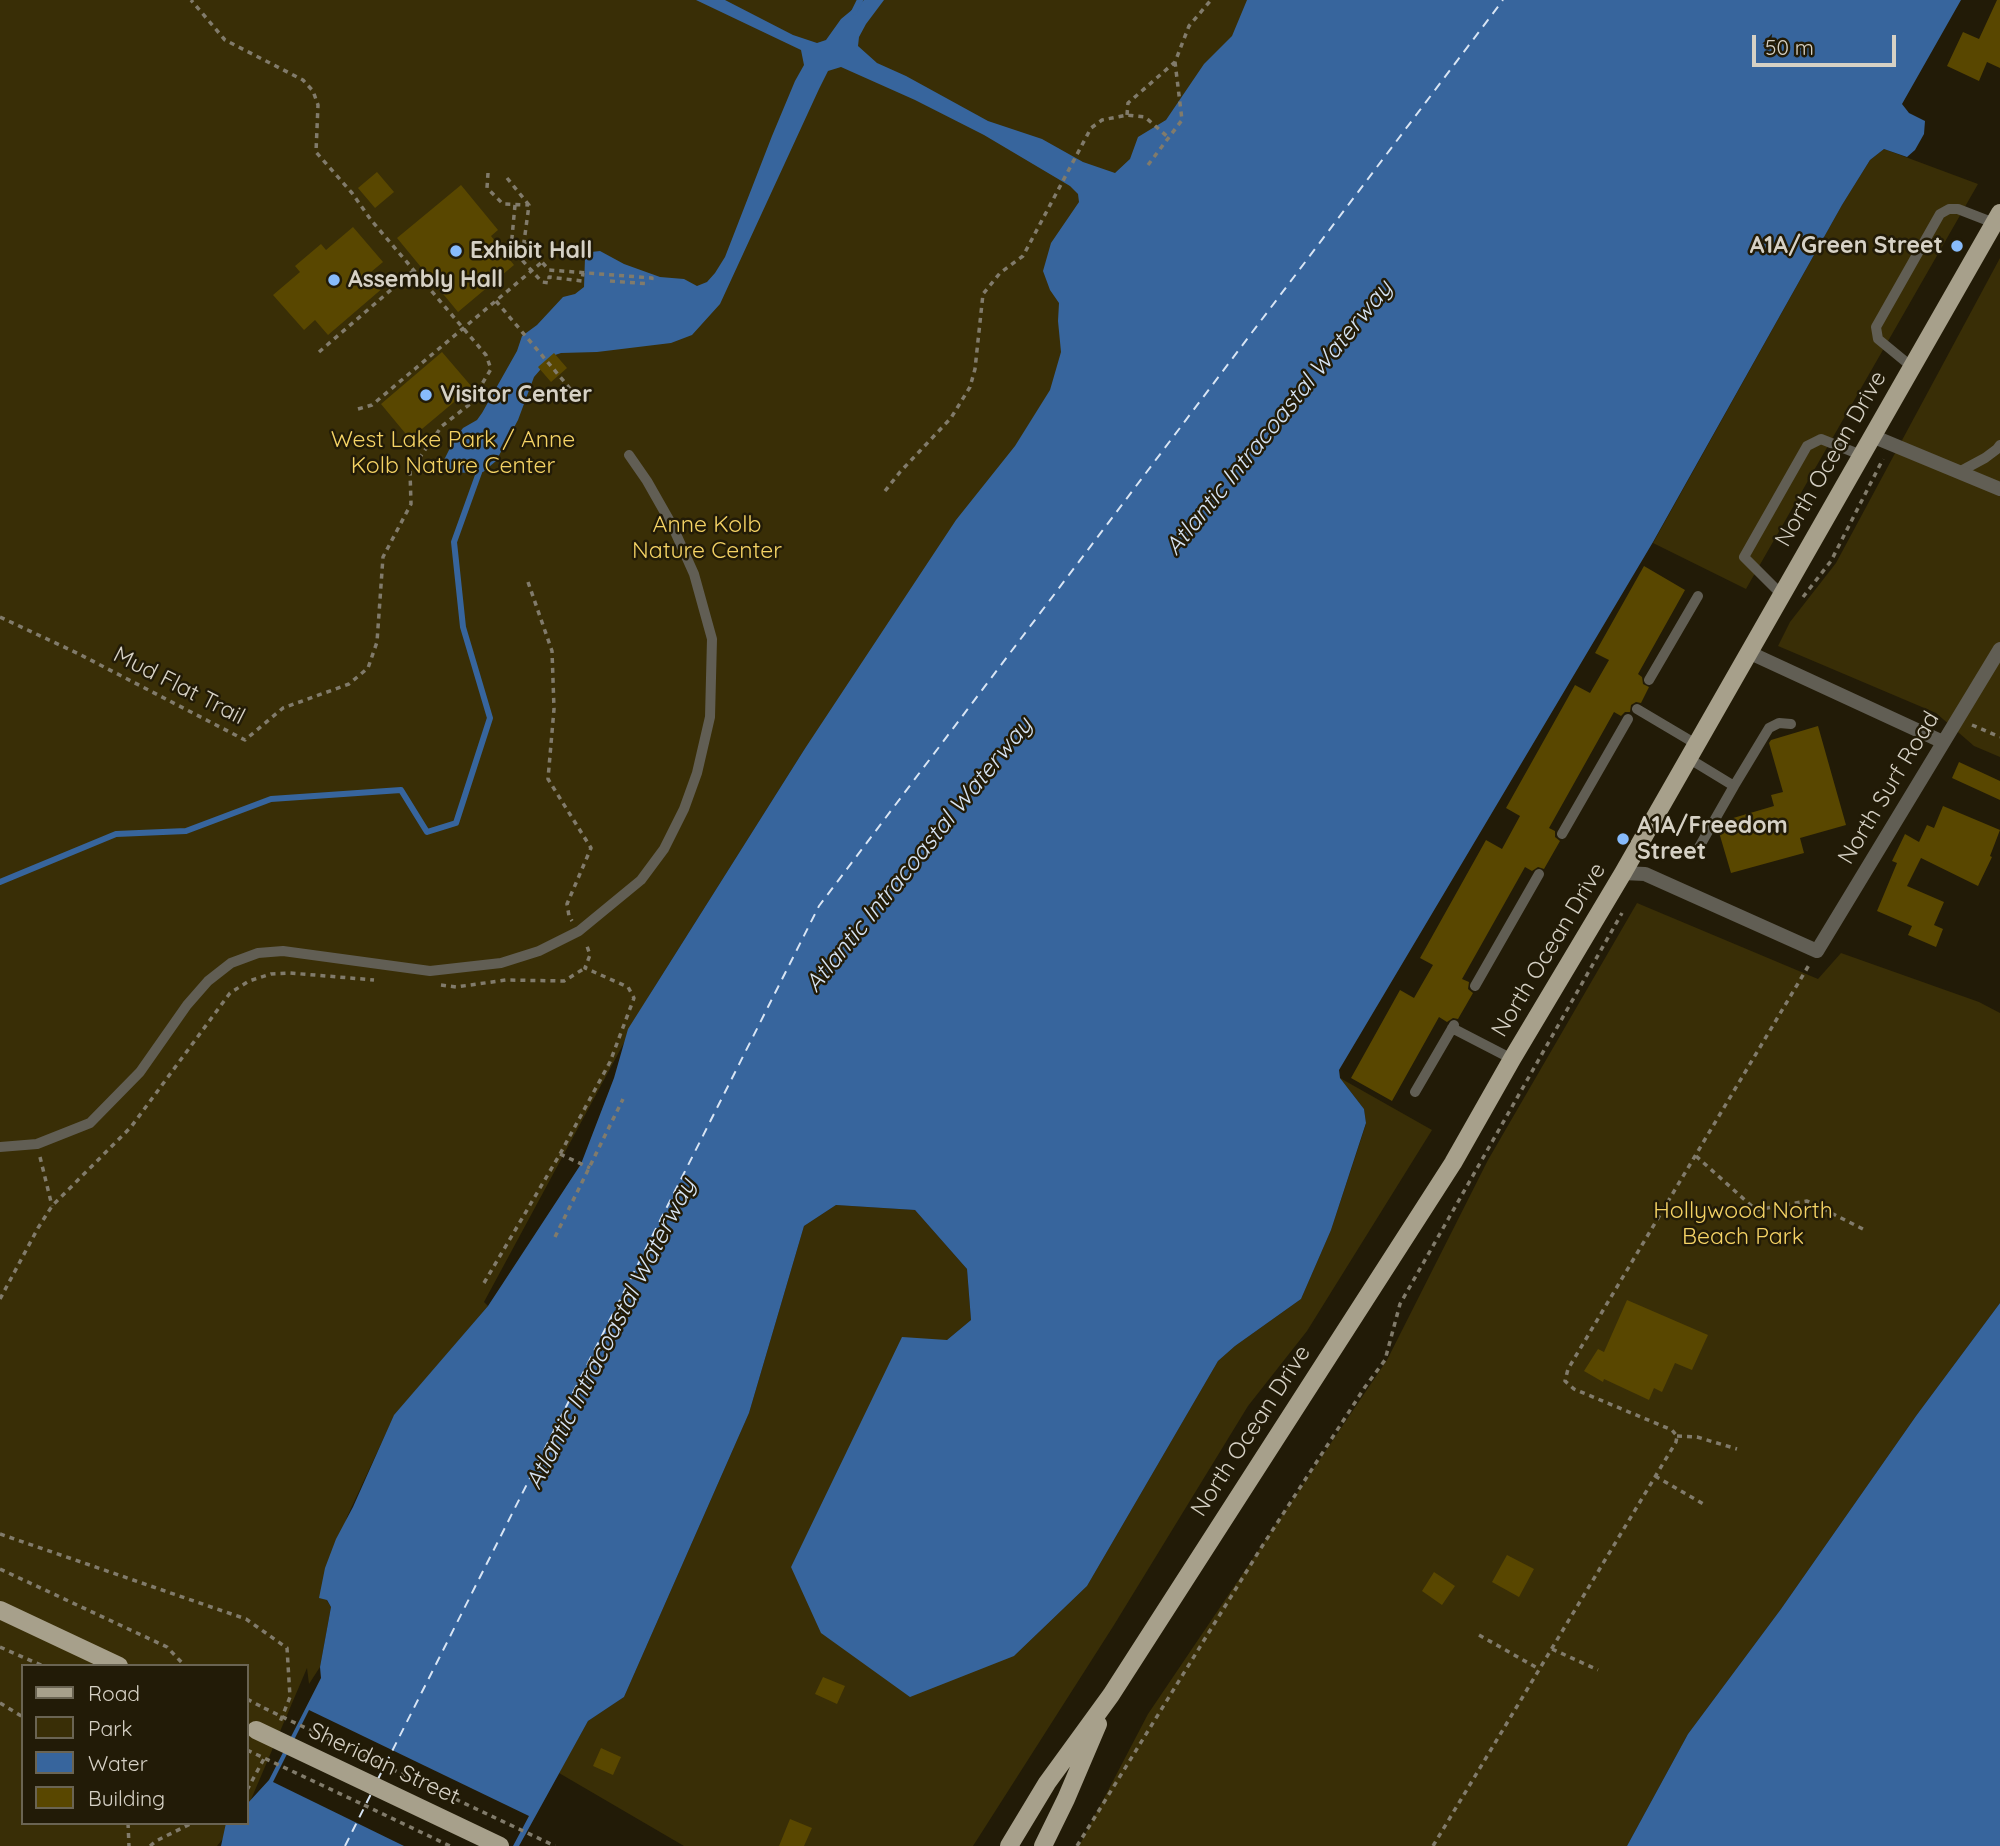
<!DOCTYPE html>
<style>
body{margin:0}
#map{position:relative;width:2000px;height:1846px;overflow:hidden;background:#221b07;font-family:Quicksand,sans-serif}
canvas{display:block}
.legend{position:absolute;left:21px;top:1664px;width:228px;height:161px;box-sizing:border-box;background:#221b07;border:2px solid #6a6453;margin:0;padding:9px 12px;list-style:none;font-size:21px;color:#d6d1c5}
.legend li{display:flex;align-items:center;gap:14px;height:35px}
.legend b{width:35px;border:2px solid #6a6453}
.scale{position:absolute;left:1752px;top:35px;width:144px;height:32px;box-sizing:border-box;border:4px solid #d6d1c5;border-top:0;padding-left:9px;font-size:21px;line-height:24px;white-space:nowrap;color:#d6d1c5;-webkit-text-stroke:5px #221b07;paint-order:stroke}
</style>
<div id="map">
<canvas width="2000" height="1846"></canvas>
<ul class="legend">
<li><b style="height:9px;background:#a7a08b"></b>Road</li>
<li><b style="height:19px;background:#392e06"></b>Park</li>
<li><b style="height:19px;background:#37659d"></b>Water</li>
<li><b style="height:19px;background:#594700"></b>Building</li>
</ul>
<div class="scale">50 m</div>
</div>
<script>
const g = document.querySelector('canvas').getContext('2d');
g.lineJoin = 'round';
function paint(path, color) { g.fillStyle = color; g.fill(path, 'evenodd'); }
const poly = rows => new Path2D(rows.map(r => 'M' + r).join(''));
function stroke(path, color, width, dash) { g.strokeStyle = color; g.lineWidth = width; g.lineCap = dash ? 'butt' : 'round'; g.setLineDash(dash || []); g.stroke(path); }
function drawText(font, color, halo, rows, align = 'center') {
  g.font = font + ' Quicksand,sans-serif'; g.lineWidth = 5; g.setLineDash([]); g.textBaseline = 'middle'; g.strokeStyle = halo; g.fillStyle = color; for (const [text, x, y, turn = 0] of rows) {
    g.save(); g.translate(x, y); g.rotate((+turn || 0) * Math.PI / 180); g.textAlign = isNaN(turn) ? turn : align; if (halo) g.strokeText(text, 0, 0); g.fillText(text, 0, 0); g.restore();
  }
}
const green = poly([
 [0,0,1301,0,1192,260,804,750,652,991,484,1302,488,1306,394,1416,347,1517,327,1601,331,1607,320,1667,309,1684,307,1668,247,1809,247,1666,23,1666,23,1823,236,1823,217,1846,0,1846],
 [1884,149,1978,184,1746,589,1653,543,1842,205,1870,160],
 [2000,258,2000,757,1974,746,1936,713,1778,646,1790,622,1836,563],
 [1637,903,1818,979,1841,953,1979,1002,2000,1013,2000,1303,1916,1416,1781,1609,1688,1734,1627,1846,1079,1846,1148,1714,1387,1360,1488,1160],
 [1340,1078,1432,1130,1307,1331,1248,1406,1114,1625,973,1846,684,1846,559,1773,588,1721,624,1697,749,1413,804,1226,836,1205,915,1210,967,1269,971,1320,947,1340,823,1504,791,1567,1014,1656,1087,1586,1218,1361,1235,1346,1301,1299,1331,1230,1366,1124,1364,1109]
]);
const water = poly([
 [696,0,725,0,793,35,817,43,826,40,841,19,864,0,884,0,866,24,859,37,858,46,877,63,906,76,988,121,1042,139,1083,162,1115,173,1130,159,1138,137,1166,120,1204,64,1232,36,1247,0,1961,0,1902,104,1909,113,1925,121,1924,134,1915,150,1907,157,1884,149,1870,160,1842,205,1653,542,1339,1070,1340,1078,1364,1109,1366,1123,1331,1230,1301,1299,1235,1346,1218,1361,1087,1586,1014,1656,910,1697,821,1633,791,1567,902,1337,947,1340,971,1320,967,1269,915,1210,836,1205,804,1226,749,1413,624,1697,588,1721,519,1846,221,1846,226,1823,247,1823,247,1804,269,1780,321,1678,320,1667,331,1607,327,1600,319,1598,325,1568,336,1539,353,1507,394,1415,488,1306,581,1164,614,1078,628,1029,804,750,956,520,1015,446,1050,390,1061,352,1058,321,1059,303,1050,290,1043,271,1051,243,1079,202,1078,194,1070,186,984,135,915,100,841,67,828,71,819,89,720,304,692,335,671,343,597,352,561,353,552,356,534,377,518,420,496,461,483,472,454,473,446,467,444,460,454,440,463,428,477,420,482,413,517,351,522,336,537,325,563,297,575,294,584,287,585,258,591,252,600,251,624,264,660,277,684,279,697,286,707,282,715,273,725,257,772,136,795,81,804,65,801,50],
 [2000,1303,2000,1846,1627,1846,1688,1734,1781,1609,1916,1416]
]);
const pier = poly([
 [309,1710,529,1816,513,1846,404,1846,273,1782]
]);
const stream = poly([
 [854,12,860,0],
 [0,882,116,834,186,831,271,799,401,790,427,832,456,823,490,718,463,627,454,542,481,467]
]);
const ferry = poly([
 [378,1779,819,906,1503,0],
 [345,1846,371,1794]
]);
const building = poly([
 [1997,0,2000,0,2000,68,1987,62,1979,81,1947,66,1963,32,1979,39],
 [377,172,394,192,375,208,358,188],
 [461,185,498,230,491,236,514,265,458,312,397,238],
 [353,227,383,262,371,272,384,287,328,335,315,320,304,330,273,295,300,272,295,266,321,244,326,250],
 [442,352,472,387,410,439,381,404],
 [554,353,567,368,551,382,538,367],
 [1644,566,1685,590,1638,674,1642,677,1643,684,1649,687,1641,703,1636,702,1631,705,1630,712,1625,712,1621,716,1614,712,1549,828,1555,831,1555,837,1560,841,1544,869,1538,867,1532,871,1525,867,1462,979,1469,982,1468,989,1473,993,1458,1019,1453,1018,1447,1022,1439,1017,1392,1101,1351,1078,1400,990,1414,998,1433,965,1420,958,1486,840,1502,849,1520,816,1506,808,1575,685,1590,693,1609,660,1595,653],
 [1818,726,1846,825,1800,838,1804,853,1731,873,1718,829,1723,821,1774,806,1771,795,1783,792,1769,743,1771,740],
 [1959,762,2000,781,2000,800,1952,778],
 [1943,806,2000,830,1990,856,1992,857,1978,886,1921,858,1907,886,1944,902,1934,925,1943,929,1936,947,1908,935,1912,926,1877,911,1897,863,1892,861,1905,834,1919,842,1927,825,1934,828],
 [1627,1300,1708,1335,1692,1370,1675,1363,1662,1392,1654,1388,1649,1400,1604,1379,1603,1382,1584,1371,1598,1349,1604,1352],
 [1507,1555,1534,1569,1519,1597,1492,1582],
 [1434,1572,1455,1586,1442,1605,1422,1591],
 [823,1677,845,1686,837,1704,815,1694],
 [601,1748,621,1757,613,1775,593,1766],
 [790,1819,812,1828,804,1846,779,1846]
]);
const path = poly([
 [1127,115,1128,103,1175,62,1189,26,1211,0],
 [1148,165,1182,120,1175,62],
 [488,173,487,188,503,204,529,205],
 [507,178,529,205,524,242,549,270,652,278,651,284],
 [515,205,511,248,542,282,549,283,549,277,582,281,583,273],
 [610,281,650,284],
 [496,301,578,398],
 [319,352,414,270],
 [358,409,372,405,542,262],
 [885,491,900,472,951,418,970,387,975,369,983,294,1000,273,1023,256,1091,128,1102,120,1127,115,1145,117,1169,138],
 [528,582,552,651,554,709,548,779,591,848,567,904,569,916,572,921],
 [1803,597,1831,561,1883,459],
 [0,617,79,654,245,740,283,708,349,684,368,668,377,642,383,557,411,504,410,471,442,426,470,404,491,369,486,355,371,220,352,193,316,152,318,105,313,91,303,80,225,40,191,0],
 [1972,725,2000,737],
 [441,985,456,987,506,980,564,981,585,968],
 [560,1154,590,1168],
 [1696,1156,1756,1210,1807,1201,1865,1230],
 [40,1157,52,1206],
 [555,1237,623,1099],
 [484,1283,560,1154,610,1062,634,998,628,987,585,968,590,955,586,943],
 [0,1299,38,1228,52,1206,131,1127,230,993,249,981,271,974,290,973,374,980],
 [1677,1436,1697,1437,1737,1449],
 [1655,1476,1705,1505],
 [0,1534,246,1619,287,1648,290,1697,280,1722],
 [0,1569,167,1647,185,1666],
 [1479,1635,1539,1669],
 [0,1647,43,1666],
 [1552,1649,1598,1670],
 [247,1699,264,1708],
 [0,1703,23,1717],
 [383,1765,555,1846],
 [247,1790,266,1755],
 [364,1805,450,1846],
 [128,1823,129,1846],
 [150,1846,156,1841,192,1823],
 [1077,1846,1261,1548,1365,1387,1385,1360,1400,1304,1622,913],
 [1433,1846,1676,1442,1677,1436,1672,1430,1574,1389,1565,1381,1568,1369,1809,965]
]);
const service = poly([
 [1912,367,1878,339,1876,327,1940,214,1949,209,1958,209,1994,223],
 [1959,472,1985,458,1997,449,2000,445],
 [1781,594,1744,557,1807,446,1821,439,1861,455],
 [1649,680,1698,596],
 [1637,709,1696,744],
 [1688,758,1734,786,1769,728,1779,723,1791,724],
 [1562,834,1628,719],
 [1698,849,1734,786],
 [1475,986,1539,874],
 [1452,1028,1512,1059],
 [1415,1092,1454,1025],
 [0,1147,37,1144,90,1123,140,1072,187,1005,208,981,231,963,258,953,283,951,430,971,501,963,539,951,579,931,641,880,664,849,684,809,697,773,710,717,712,639,694,574,672,525,647,481,629,455]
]);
const minor = poly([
 [1872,436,2000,489],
 [1748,652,1943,742],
 [1623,873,1645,874,1817,951,2000,649]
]);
const primary = poly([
 [0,1610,119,1666],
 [374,1786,500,1846],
 [1009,1846,1047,1783,1111,1695,1453,1163,1512,1059,1623,873,2000,213],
 [1043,1846,1066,1799,1098,1724]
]);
const pathBridge = poly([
 [264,1708,383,1765],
 [247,1750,364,1805]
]);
const primaryBridge = poly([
 [256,1730,374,1786]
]);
const markers = [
 [1957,246,7,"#87bbfb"],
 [456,251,7,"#87bbfb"],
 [334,280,7,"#87bbfb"],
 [426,395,7,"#87bbfb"],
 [1623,839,7,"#87bbfb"]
];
const poiNames = [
 ["A1A/Green Street",1943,246,"right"],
 ["Exhibit Hall",470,251],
 ["Assembly Hall",348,280],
 ["Visitor Center",440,395],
 ["A1A/Freedom",1637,826],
 ["Street",1637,852]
];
const parkNames = [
 ["West Lake Park / Anne",453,440],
 ["Kolb Nature Center",453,466],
 ["Anne Kolb",707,525],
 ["Nature Center",707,551],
 ["Hollywood North",1743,1211],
 ["Beach Park",1743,1237]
];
const streetNames = [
 ["North Ocean Drive",1831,459,-60],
 ["Mud Flat Trail",179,686,27],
 ["North Surf Road",1889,788,-59],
 ["North Ocean Drive",1549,950,-59],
 ["North Ocean Drive",1251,1431,-57],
 ["Sheridan Street",384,1764,25]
];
const waterNames = [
 ["Atlantic Intracoastal Waterway",1279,418,-51],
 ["Atlantic Intracoastal Waterway",919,855,-51],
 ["Atlantic Intracoastal Waterway",611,1334,-63]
];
paint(green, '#392e06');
paint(water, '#37659d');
paint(pier, '#221b07');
stroke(stream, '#37659d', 6);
stroke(ferry, '#d7e4f4', 2, [9, 7]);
paint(building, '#594700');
stroke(path, '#817b6b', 3.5, [5, 5]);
stroke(service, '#615e54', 10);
stroke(minor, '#615e54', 14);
stroke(primary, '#a7a08b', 18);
stroke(pathBridge, '#817b6b', 3.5, [5, 5]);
stroke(primaryBridge, '#a7a08b', 18);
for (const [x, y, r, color] of markers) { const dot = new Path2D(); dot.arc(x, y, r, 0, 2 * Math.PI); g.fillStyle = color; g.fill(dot); stroke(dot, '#221b07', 2.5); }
drawText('bold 23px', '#d6d1c5', '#221b07', poiNames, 'left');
drawText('23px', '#f5d365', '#221b07', parkNames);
drawText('23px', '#d6d1c5', '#221b07', streetNames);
drawText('italic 24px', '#d7e4f4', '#221b07', waterNames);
</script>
